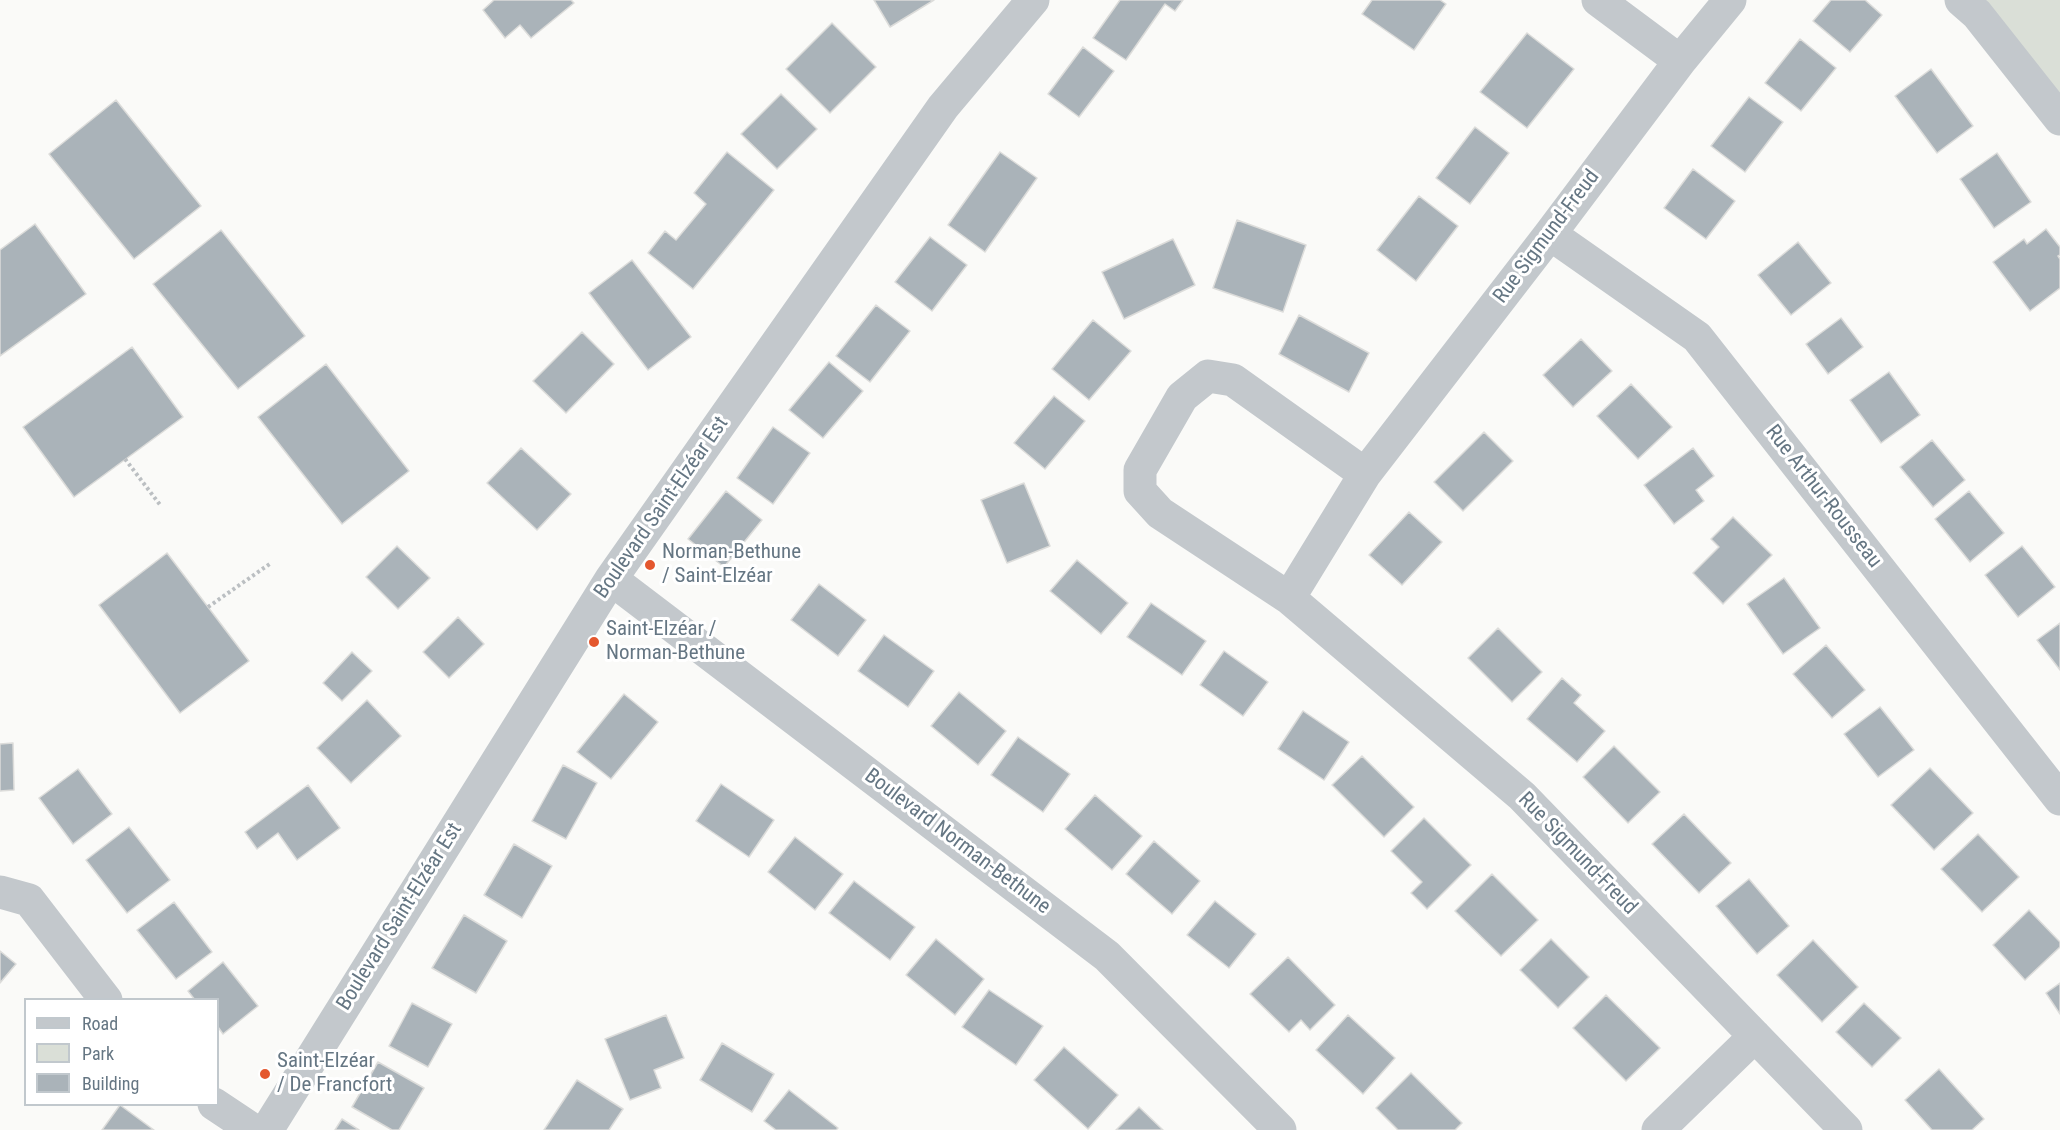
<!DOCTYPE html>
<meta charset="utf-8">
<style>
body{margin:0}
#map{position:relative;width:2060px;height:1130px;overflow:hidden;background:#fafaf8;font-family:"Roboto Condensed",sans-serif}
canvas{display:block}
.legend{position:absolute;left:24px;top:998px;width:195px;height:108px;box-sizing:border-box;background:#fff;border:2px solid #c1c8cd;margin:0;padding:8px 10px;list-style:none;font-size:18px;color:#657683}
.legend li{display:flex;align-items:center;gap:12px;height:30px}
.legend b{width:30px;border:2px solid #c1c8cd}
</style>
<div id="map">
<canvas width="2060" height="1130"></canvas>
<ul class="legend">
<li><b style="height:8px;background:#c3c8cc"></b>Road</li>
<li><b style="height:16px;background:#dadfd7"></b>Park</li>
<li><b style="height:16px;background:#aab3b9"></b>Building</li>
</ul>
</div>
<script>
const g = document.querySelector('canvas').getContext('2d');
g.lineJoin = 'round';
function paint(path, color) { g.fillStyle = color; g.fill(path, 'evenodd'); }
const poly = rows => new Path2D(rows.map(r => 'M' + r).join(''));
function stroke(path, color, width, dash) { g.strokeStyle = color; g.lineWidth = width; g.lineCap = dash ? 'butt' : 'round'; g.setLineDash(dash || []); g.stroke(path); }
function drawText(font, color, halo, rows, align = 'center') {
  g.font = font + ' "Roboto Condensed",sans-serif'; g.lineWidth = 6; g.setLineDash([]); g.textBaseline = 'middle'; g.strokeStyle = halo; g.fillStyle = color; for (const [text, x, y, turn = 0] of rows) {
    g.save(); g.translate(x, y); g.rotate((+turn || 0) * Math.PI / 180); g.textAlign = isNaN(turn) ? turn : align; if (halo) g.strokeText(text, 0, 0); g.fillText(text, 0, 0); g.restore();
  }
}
const green = poly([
 [1961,0,2060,0,2060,119]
]);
const building = poly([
 [494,0,571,0,574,3,531,38,520,25,505,38,483,10,494,0],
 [874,0,934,0,890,27,874,0],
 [1120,0,1183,0,1175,11,1165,4,1126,60,1093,38,1120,0],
 [1372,0,1440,0,1446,4,1414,50,1362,14,1372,0],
 [1831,0,1865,0,1882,15,1850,52,1813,21,1831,0],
 [832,23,876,67,830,113,786,69,832,23],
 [1527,33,1574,69,1527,128,1480,92,1527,33],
 [1800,39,1836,68,1801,111,1765,83,1800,39],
 [1083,47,1114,71,1079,117,1048,94,1083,47],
 [1931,69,1973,126,1937,153,1895,96,1931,69],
 [781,94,817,129,777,169,741,134,781,94],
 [1749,97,1783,122,1745,172,1711,146,1749,97],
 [116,100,201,206,134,259,49,154,116,100],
 [1475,127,1509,153,1470,204,1436,178,1475,127],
 [727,152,774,190,693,289,648,253,665,231,676,240,706,204,694,193,727,152],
 [1000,152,1037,178,985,252,948,225,1000,152],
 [1997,153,2031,202,1994,228,1960,179,1997,153],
 [1693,169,1735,201,1706,239,1664,208,1693,169],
 [1419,196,1458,226,1416,281,1377,250,1419,196],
 [1237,220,1306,245,1283,312,1213,288,1237,220],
 [35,224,86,294,0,356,0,250,35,224],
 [2046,229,2060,247,2060,255,2058,256,2060,259,2060,288,2030,311,1993,262,2024,239,2027,244,2046,229],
 [221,230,305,336,238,389,153,284,221,230],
 [930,237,967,265,932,311,895,282,930,237],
 [1173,239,1195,285,1124,319,1102,272,1173,239],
 [1798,242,1831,283,1791,315,1758,275,1798,242],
 [632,260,691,337,648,370,589,293,632,260],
 [876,305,910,331,870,382,836,356,876,305],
 [1299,315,1369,353,1349,392,1279,354,1299,315],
 [1841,318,1863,347,1828,374,1806,344,1841,318],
 [1093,320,1131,351,1089,400,1052,369,1093,320],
 [582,332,614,364,566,413,533,381,582,332],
 [1581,339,1612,371,1573,407,1543,375,1581,339],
 [132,347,183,417,74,497,23,427,132,347],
 [829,362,863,391,823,438,789,410,829,362],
 [326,364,409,471,342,524,258,417,326,364],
 [1889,372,1920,415,1881,443,1850,400,1889,372],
 [1631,384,1672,427,1638,459,1597,416,1631,384],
 [1054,396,1085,421,1045,469,1014,443,1054,396],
 [773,427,810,453,773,504,737,478,773,427],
 [1484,432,1513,461,1463,511,1434,482,1484,432],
 [1932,440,1965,480,1933,507,1900,467,1932,440],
 [521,448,571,494,537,530,487,483,521,448],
 [1693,448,1714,476,1696,490,1704,501,1674,524,1644,485,1693,448],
 [1024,483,1050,546,1007,563,981,500,1024,483],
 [726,491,762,520,724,567,688,539,726,491],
 [1969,491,2004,533,1970,562,1935,519,1969,491],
 [1409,512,1442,542,1402,585,1369,555,1409,512],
 [1733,517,1772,555,1723,604,1693,573,1719,547,1711,539,1733,517],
 [397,546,430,578,398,609,366,577,397,546],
 [2022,546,2055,587,2018,617,1985,575,2022,546],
 [167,553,249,661,180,713,99,605,167,553],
 [1077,560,1128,603,1101,634,1050,591,1077,560],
 [1784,578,1820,628,1783,654,1747,604,1784,578],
 [819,584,866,620,838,656,791,620,819,584],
 [1151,603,1206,641,1182,675,1127,637,1151,603],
 [458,617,484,644,449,678,423,652,458,617],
 [2060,623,2060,670,2037,640,2060,623],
 [1498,628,1542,672,1512,702,1468,658,1498,628],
 [884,635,934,671,908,707,858,671,884,635],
 [1826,645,1865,690,1832,718,1793,674,1826,645],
 [1224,651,1268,682,1243,716,1200,685,1224,651],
 [352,652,372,671,342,701,323,683,352,652],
 [1562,678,1581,695,1574,703,1605,731,1577,762,1527,719,1562,678],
 [959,692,1006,731,978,765,931,726,959,692],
 [624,694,658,722,611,779,577,752,624,694],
 [367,700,401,736,351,783,317,748,367,700],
 [1880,707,1914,750,1878,777,1844,734,1880,707],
 [1303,711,1349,742,1324,780,1278,749,1303,711],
 [1018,737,1070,774,1043,812,991,775,1018,737],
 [13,743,14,790,0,791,0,744,13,743],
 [1614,746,1660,792,1628,823,1583,777,1614,746],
 [1362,756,1414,807,1384,837,1332,785,1362,756],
 [563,765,597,783,566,839,532,821,563,765],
 [1930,768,1973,813,1934,850,1891,805,1930,768],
 [78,769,112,814,73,844,39,798,78,769],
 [721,784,774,820,749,857,696,821,721,784],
 [308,785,340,828,297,860,278,833,257,849,245,832,308,785],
 [1095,795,1142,836,1112,870,1065,829,1095,795],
 [1684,814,1731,863,1699,893,1652,844,1684,814],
 [1424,818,1471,865,1427,909,1411,893,1422,882,1391,851,1424,818],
 [129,827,170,880,127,913,86,860,129,827],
 [1978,834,2019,877,1982,912,1941,869,1978,834],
 [795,837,843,874,815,910,768,872,795,837],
 [1154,841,1200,881,1172,914,1126,874,1154,841],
 [514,844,552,866,522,918,484,895,514,844],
 [1492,874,1538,920,1501,956,1455,911,1492,874],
 [1749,879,1789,926,1757,954,1716,906,1749,879],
 [854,881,915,927,890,960,829,913,854,881],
 [1215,901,1256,934,1229,968,1187,935,1215,901],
 [174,902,212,952,176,979,137,930,174,902],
 [2029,910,2060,942,2060,947,2025,980,1993,945,2029,910],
 [464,915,507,941,476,993,432,968,464,915],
 [936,939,984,979,955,1015,906,975,936,939],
 [1551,939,1589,977,1558,1008,1520,970,1551,939],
 [1813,940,1858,987,1822,1022,1777,975,1813,940],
 [0,951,16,964,0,983,0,951],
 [1288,957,1335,1005,1310,1030,1301,1020,1289,1032,1250,994,1288,957],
 [223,962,258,1006,223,1034,218,1027,218,1000,195,1000,188,991,223,962],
 [2060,983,2060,1014,2046,993,2060,983],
 [989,990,1043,1026,1016,1065,962,1027,989,990],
 [1606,995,1660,1048,1626,1081,1573,1028,1606,995],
 [412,1003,452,1024,428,1067,389,1046,412,1003],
 [1864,1003,1901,1038,1872,1067,1836,1032,1864,1003],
 [666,1015,684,1058,654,1070,661,1088,630,1100,605,1039,666,1015],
 [1348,1015,1395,1058,1363,1094,1316,1050,1348,1015],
 [722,1043,774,1074,752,1112,700,1080,722,1043],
 [1064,1047,1118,1095,1088,1129,1034,1080,1064,1047],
 [378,1062,424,1088,399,1130,392,1130,352,1107,378,1062],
 [1939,1069,1984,1119,1972,1130,1932,1130,1905,1100,1939,1069],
 [1411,1073,1462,1123,1455,1130,1398,1130,1376,1108,1411,1073],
 [577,1080,623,1109,609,1130,544,1130,577,1080],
 [789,1090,838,1128,836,1130,776,1130,764,1121,789,1090],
 [120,1105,154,1130,102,1130,120,1105],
 [1139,1107,1163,1130,1116,1130,1139,1107],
 [342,1119,359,1130,335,1130,342,1119]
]);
const path = poly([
 [125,459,161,506],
 [208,607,271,563]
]);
const minor = poly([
 [1598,0,1680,61],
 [1961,0,1977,14,2060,119],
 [1550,234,1697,337,2060,799],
 [1365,474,1233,380,1208,376,1182,397,1140,470,1140,491,1160,513,1289,598,1522,796,1846,1130],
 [611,579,1107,956,1280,1130],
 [1289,598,1365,474,1550,234,1680,61,1730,0],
 [0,892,29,900,106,1000],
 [214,1104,253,1130],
 [267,1130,611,579,943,107,1033,0],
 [1658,1130,1755,1036]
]);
const markers = [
 [650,565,6,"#e4572e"],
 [594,642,6,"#e4572e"],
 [265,1074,6,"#e4572e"]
];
const streetNames = [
 ["Rue Sigmund-Freud",1547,237,-53],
 ["Rue Arthur-Rousseau",1823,497,52],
 ["Boulevard Saint-Elzéar Est",662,508,-55],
 ["Boulevard Norman-Bethune",957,842,37],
 ["Rue Sigmund-Freud",1577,854,46],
 ["Boulevard Saint-Elzéar Est",400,917,-58]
];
const poiNames = [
 ["Norman-Bethune",662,553],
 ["/ Saint-Elzéar",662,577],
 ["Saint-Elzéar /",606,630],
 ["Norman-Bethune",606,654],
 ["Saint-Elzéar",277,1062],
 ["/ De Francfort",277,1086]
];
paint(green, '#dadfd7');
paint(building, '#aab3b9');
stroke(building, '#dcdcda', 1.5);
stroke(path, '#bbbfc2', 4, [3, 3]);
stroke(minor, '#c3c8cc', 33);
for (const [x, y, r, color] of markers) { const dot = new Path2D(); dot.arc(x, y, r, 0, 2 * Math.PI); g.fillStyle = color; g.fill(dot); stroke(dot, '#fff', 2); }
drawText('21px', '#657683', '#fff', streetNames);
drawText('21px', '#657683', '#fff', poiNames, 'left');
</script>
